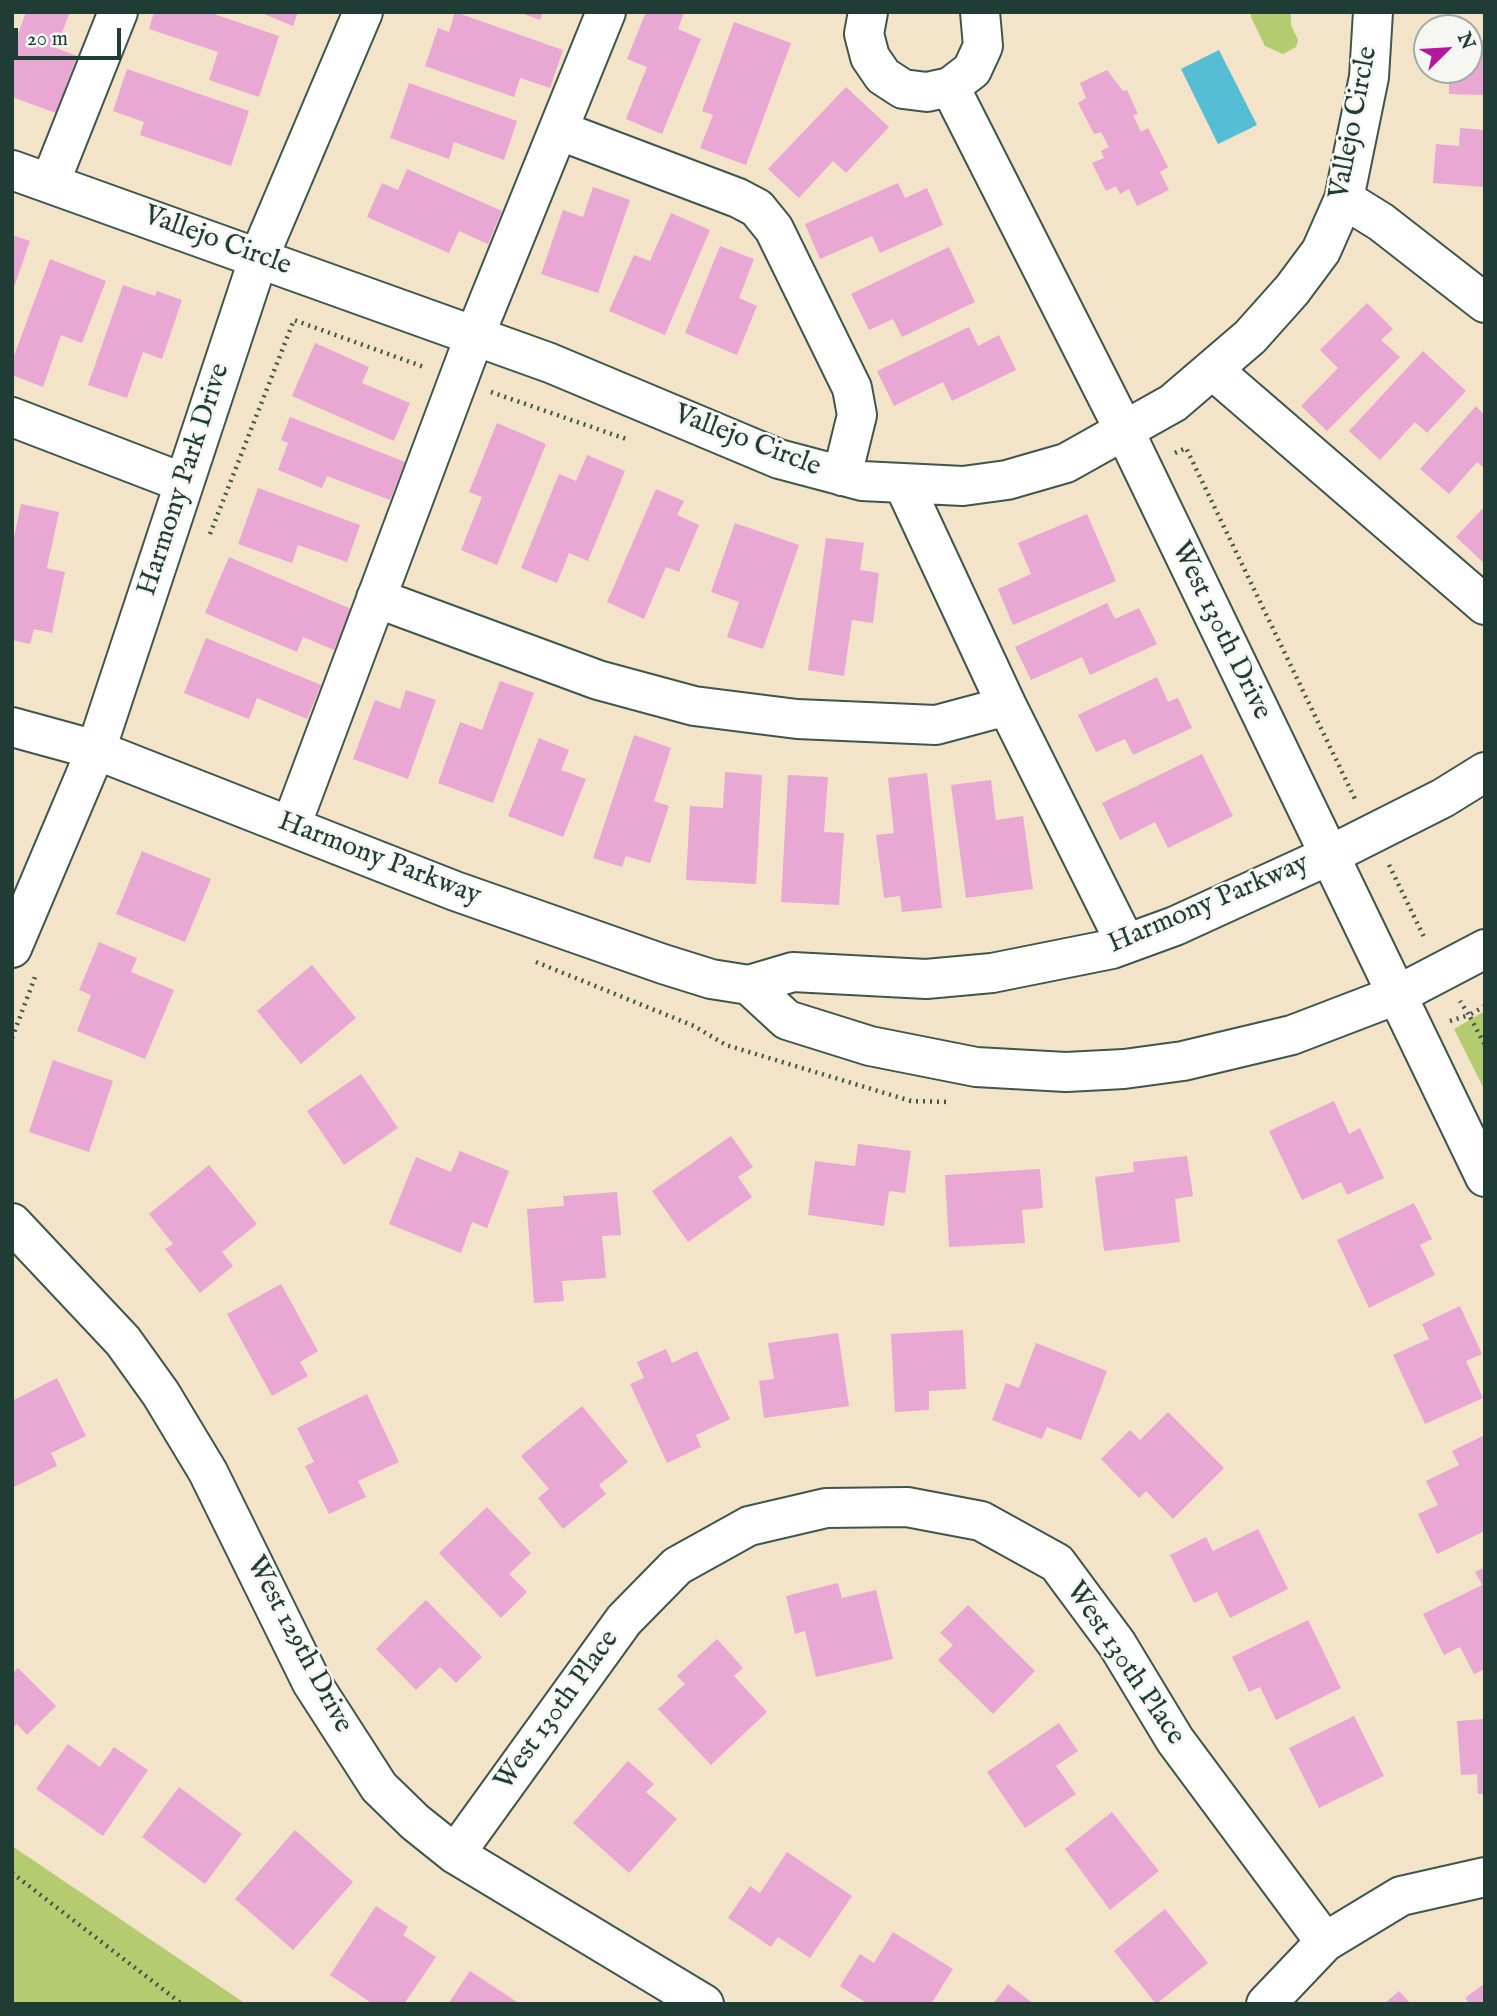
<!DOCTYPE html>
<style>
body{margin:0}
#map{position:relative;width:1497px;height:2016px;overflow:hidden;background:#f2e3c9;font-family:"IM FELL English",serif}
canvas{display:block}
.frame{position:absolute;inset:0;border:14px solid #1f3d34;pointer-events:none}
.north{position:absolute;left:1413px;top:14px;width:70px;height:70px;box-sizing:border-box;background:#f6f6f2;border:2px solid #a0aca6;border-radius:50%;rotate:66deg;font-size:19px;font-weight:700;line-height:28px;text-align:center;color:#1f3d34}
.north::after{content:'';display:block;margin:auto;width:24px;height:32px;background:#b5179e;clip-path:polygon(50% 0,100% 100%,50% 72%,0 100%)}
.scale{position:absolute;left:14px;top:28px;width:107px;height:32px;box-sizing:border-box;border:4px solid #1f3d34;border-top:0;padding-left:9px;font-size:21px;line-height:24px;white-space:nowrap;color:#1f3d34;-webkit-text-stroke:5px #f6f6f2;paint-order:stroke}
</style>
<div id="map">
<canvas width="1497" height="2016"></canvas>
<div class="frame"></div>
<div class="north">N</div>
<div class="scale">20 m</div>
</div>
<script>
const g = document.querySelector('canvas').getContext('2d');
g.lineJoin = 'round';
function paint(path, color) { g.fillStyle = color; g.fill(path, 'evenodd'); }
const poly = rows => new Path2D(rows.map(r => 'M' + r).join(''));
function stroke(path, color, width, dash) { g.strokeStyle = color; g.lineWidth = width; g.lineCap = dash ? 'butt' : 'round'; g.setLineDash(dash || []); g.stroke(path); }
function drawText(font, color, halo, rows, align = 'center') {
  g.font = font + ' "IM FELL English",serif'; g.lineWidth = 5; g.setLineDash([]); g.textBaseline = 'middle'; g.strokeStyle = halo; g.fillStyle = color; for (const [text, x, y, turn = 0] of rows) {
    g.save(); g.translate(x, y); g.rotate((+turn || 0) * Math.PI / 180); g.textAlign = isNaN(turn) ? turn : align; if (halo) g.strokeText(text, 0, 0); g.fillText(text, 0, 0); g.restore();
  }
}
const green = poly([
 [1251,12,1291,12,1291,25,1298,40,1296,47,1283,54,1265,46,1251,17],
 [1485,1011,1485,1091,1454,1029],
 [12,1846,246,2004,12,2004]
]);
const water = poly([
 [1219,50,1257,125,1218,144,1181,69]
]);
const building = poly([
 [26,12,70,12,56,48,77,56,56,113,12,97,12,51],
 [154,12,208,12,279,36,259,97,209,80,218,52,149,29],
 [259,12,298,12,293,26],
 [455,12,563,50,550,88,520,78,514,97,425,66,438,28,449,32],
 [518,12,543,12,540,20],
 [646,12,684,13,678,29,701,39,662,134,626,119,647,67,627,59],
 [734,22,791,43,746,165,700,148,713,115,702,111],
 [1469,39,1485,40,1485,95,1449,94,1449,70,1469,70],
 [127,69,249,111,231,166,140,135,144,122,113,111],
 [1107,70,1123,91,1127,90,1138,114,1133,115,1141,132,1148,128,1168,167,1160,172,1169,190,1137,206,1129,189,1120,194,1116,186,1106,191,1092,163,1104,158,1101,151,1109,147,1101,132,1094,134,1078,103,1086,98,1080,83],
 [409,83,517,121,504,160,454,142,449,159,390,138],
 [846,87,889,127,846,173,833,161,799,198,768,169],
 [1460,128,1485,130,1485,187,1433,183,1436,144,1459,146],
 [407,169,502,211,488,244,459,231,449,253,367,217,382,183,398,190],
 [898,183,905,198,927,188,943,225,880,253,872,236,820,259,805,224],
 [593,187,630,200,598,293,541,274,563,210,583,217],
 [671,213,710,230,665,335,609,311,634,255,650,261],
 [12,235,30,241,13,290,12,290],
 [720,246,754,259,739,298,757,306,737,355,685,333],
 [949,247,975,302,902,337,893,319,869,330,851,294],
 [50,259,106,281,82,343,61,335,43,387,12,375,12,361],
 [123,285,155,296,157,291,182,300,162,359,143,352,127,398,88,385],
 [1367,303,1393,329,1381,340,1400,357,1327,431,1301,406,1338,368,1320,350],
 [969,327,978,346,999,335,1016,370,952,401,943,382,894,406,877,371],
 [315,343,369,367,362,383,410,403,394,441,292,396],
 [1423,351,1466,391,1427,433,1415,422,1380,460,1349,431],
 [1476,406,1485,415,1485,469,1477,462,1449,494,1420,469],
 [290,417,405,462,390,500,327,476,322,488,278,470,288,443,281,440],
 [497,423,546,444,497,565,461,550,482,497,469,492],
 [587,455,625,471,588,561,569,553,557,583,521,568,559,474,576,481],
 [258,488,360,525,347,562,298,545,292,563,238,544],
 [656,489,684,501,677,515,699,525,679,572,666,567,644,619,607,602],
 [21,504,59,512,47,568,65,572,52,633,34,629,30,644,12,640,12,547],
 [1485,506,1485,564,1456,537],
 [1087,514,1116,581,1013,625,998,589,1031,574,1018,543],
 [735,523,799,545,763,649,727,637,739,602,711,592],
 [826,538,864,543,860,570,879,573,873,623,852,620,844,676,808,670],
 [229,557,351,609,334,650,303,637,297,652,205,613],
 [1107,603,1115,619,1139,608,1157,644,1090,675,1082,657,1031,680,1015,647],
 [206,638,321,685,307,719,257,698,249,719,184,693],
 [1157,677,1168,702,1178,698,1192,728,1133,755,1125,739,1096,752,1078,715],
 [500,681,534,693,493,803,438,783,460,722,482,730],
 [406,690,436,700,408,779,353,759,375,700,400,709],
 [634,735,671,748,654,801,669,806,650,863,626,856,622,867,593,858],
 [539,738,569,750,561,770,586,779,563,837,508,816],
 [1202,754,1233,816,1168,848,1155,822,1120,840,1102,803],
 [725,772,762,775,756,884,686,880,690,806,723,808],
 [927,773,942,908,902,912,900,896,884,898,876,835,894,833,888,778],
 [788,775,828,777,824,832,844,833,839,905,781,902],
 [991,780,996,820,1023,816,1033,889,966,898,951,785],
 [142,851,211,879,185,942,116,914],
 [99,942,137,958,131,972,174,990,145,1059,77,1031,91,995,79,990],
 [312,965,356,1018,301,1064,257,1011],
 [53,1060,113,1081,89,1152,29,1132],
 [361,1074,398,1128,344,1165,307,1111],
 [1334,1101,1349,1134,1360,1128,1384,1178,1347,1195,1341,1182,1302,1200,1269,1131],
 [731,1136,753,1167,738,1177,752,1197,688,1242,652,1191],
 [858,1144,911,1151,905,1193,889,1191,884,1226,808,1215,815,1161,855,1166],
 [460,1151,509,1171,487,1228,472,1222,461,1253,389,1224,416,1157,451,1172],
 [1187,1156,1193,1196,1175,1199,1180,1242,1104,1251,1095,1177,1134,1172,1133,1162],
 [209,1165,257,1224,222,1252,233,1266,200,1293,165,1249,173,1244,149,1214],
 [1040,1169,1043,1208,1022,1210,1025,1243,949,1247,945,1175],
 [617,1192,621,1235,602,1236,606,1278,562,1281,564,1301,534,1303,527,1209,564,1206,563,1196],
 [1414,1203,1432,1239,1420,1245,1435,1275,1369,1308,1337,1240],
 [281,1284,318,1351,300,1362,308,1376,272,1396,227,1314],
 [1460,1306,1482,1354,1466,1361,1483,1398,1425,1424,1393,1355,1429,1339,1422,1324],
 [963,1330,966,1389,929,1391,929,1410,895,1412,891,1334],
 [838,1333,849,1406,764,1418,759,1381,774,1379,768,1343],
 [1036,1343,1107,1371,1081,1440,1047,1427,1042,1439,992,1420,1006,1383,1019,1388],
 [666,1349,672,1363,697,1351,730,1419,696,1435,701,1447,667,1463,630,1384,644,1378,637,1362],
 [57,1378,86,1436,51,1453,57,1466,12,1488,12,1401],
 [367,1394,399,1462,358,1481,366,1497,329,1514,305,1466,314,1462,297,1428],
 [582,1406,628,1462,599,1485,606,1494,563,1529,538,1498,549,1489,521,1456],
 [1168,1412,1224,1468,1173,1519,1146,1491,1139,1498,1101,1459,1130,1430,1140,1440],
 [1485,1435,1485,1531,1437,1554,1418,1514,1438,1505,1426,1481,1459,1465,1452,1451],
 [487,1507,531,1553,509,1574,527,1592,501,1618,439,1553],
 [1258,1529,1288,1589,1230,1618,1217,1592,1194,1603,1170,1555,1206,1537,1213,1551],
 [1485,1567,1485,1669,1474,1674,1460,1647,1444,1655,1423,1614,1482,1585,1475,1572],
 [838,1583,842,1598,876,1590,893,1659,816,1677,805,1631,795,1634,786,1596],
 [426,1600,482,1657,456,1683,440,1667,416,1690,376,1649],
 [968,1605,1035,1671,993,1714,938,1660,953,1645,940,1633],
 [1308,1620,1341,1688,1276,1720,1260,1687,1249,1692,1232,1657],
 [717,1639,743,1668,734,1676,767,1712,711,1765,658,1709,685,1684,677,1676],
 [18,1668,56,1706,27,1735,17,1724,12,1729,12,1674],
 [1354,1716,1384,1776,1319,1808,1289,1748],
 [1485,1719,1485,1794,1478,1794,1477,1774,1461,1775,1457,1721],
 [1059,1723,1078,1751,1056,1766,1076,1794,1025,1828,987,1772],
 [68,1744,100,1767,114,1747,148,1770,103,1836,36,1789],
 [628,1761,654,1784,646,1792,677,1819,629,1873,573,1823],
 [179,1787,242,1834,205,1884,142,1837],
 [1112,1812,1159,1871,1110,1910,1065,1849],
 [295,1830,353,1882,293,1950,235,1899],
 [787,1852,852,1896,810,1958,778,1937,771,1947,728,1918,750,1886,760,1893],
 [376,1906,408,1927,403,1935,436,1957,404,2004,373,2004,330,1975],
 [1165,1909,1208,1963,1156,2004,1114,1951],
 [893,1932,953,1969,931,2004,868,2004,840,1986,860,1954,874,1963],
 [470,1971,520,2004,448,2004],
 [1485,1983,1485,2004,1470,2004,1465,1998],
 [1008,1984,1034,2004,993,2004],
 [1399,1991,1411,2004,1384,2004]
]);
const path = poly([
 [491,392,629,440],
 [1175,453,1186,448,1356,801],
 [210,534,294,320,424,367],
 [1389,865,1425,939],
 [536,962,694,1026,726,1045,911,1101,949,1102],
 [1485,1006,1469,1015,1485,1045],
 [1450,1021,1469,1015,1460,1001],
 [12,1038,35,977],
 [12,1873,182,2004]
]);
const minor = poly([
 [868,12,864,34,870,57,883,76,903,89,927,92,950,87,972,70,983,46,980,12],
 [950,87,1125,432,1485,1177],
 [558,130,738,198,757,208,774,229,852,388,857,415,842,476],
 [12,170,550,363,779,459,862,481,963,486,1007,480,1066,463,1173,403,1250,337,1292,290,1321,251,1344,199,1369,77,1373,12],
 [50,183,118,12],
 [1344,199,1381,222,1485,303],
 [1214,371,1485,605],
 [12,417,184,483],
 [903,483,1007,706,1126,944],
 [376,598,598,680,694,706,797,719,936,725,1007,706],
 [12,727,96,750,455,891,663,964,711,979,749,985,793,972,926,979,992,973,1112,949,1175,926,1328,856,1443,798,1485,772],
 [291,826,475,335,606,12],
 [12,948,96,750,259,257,363,12],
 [749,985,787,1020,870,1046,976,1067,1066,1072,1124,1069,1183,1061,1292,1035,1399,994,1485,949],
 [12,1223,123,1341,161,1394,208,1472,312,1683,379,1787,415,1822,455,1854,704,2004],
 [455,1854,624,1620,677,1566,749,1526,826,1508,907,1507,981,1521,1057,1563,1117,1644,1175,1740,1325,1942],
 [1266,2004,1325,1942,1401,1896,1485,1877]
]);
const streetNames = [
 ["Vallejo Circle",1355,123,-79],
 ["Vallejo Circle",217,242,20],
 ["Vallejo Circle",747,442,21],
 ["Harmony Park Drive",185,480,-72],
 ["West 130th Drive",1220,631,64],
 ["Harmony Parkway",379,860,21],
 ["Harmony Parkway",1209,905,-23],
 ["West 129th Drive",298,1645,62],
 ["West 130th Place",1124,1664,56],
 ["West 130th Place",558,1711,-54]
];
paint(green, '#b4cb70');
paint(water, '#56bed4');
paint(building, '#e9a7d4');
stroke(minor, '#3f564a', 42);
stroke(path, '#3f564a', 4.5, [2, 5]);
stroke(minor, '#fff', 38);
drawText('28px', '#1f3d34', '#f6f6f2', streetNames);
</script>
